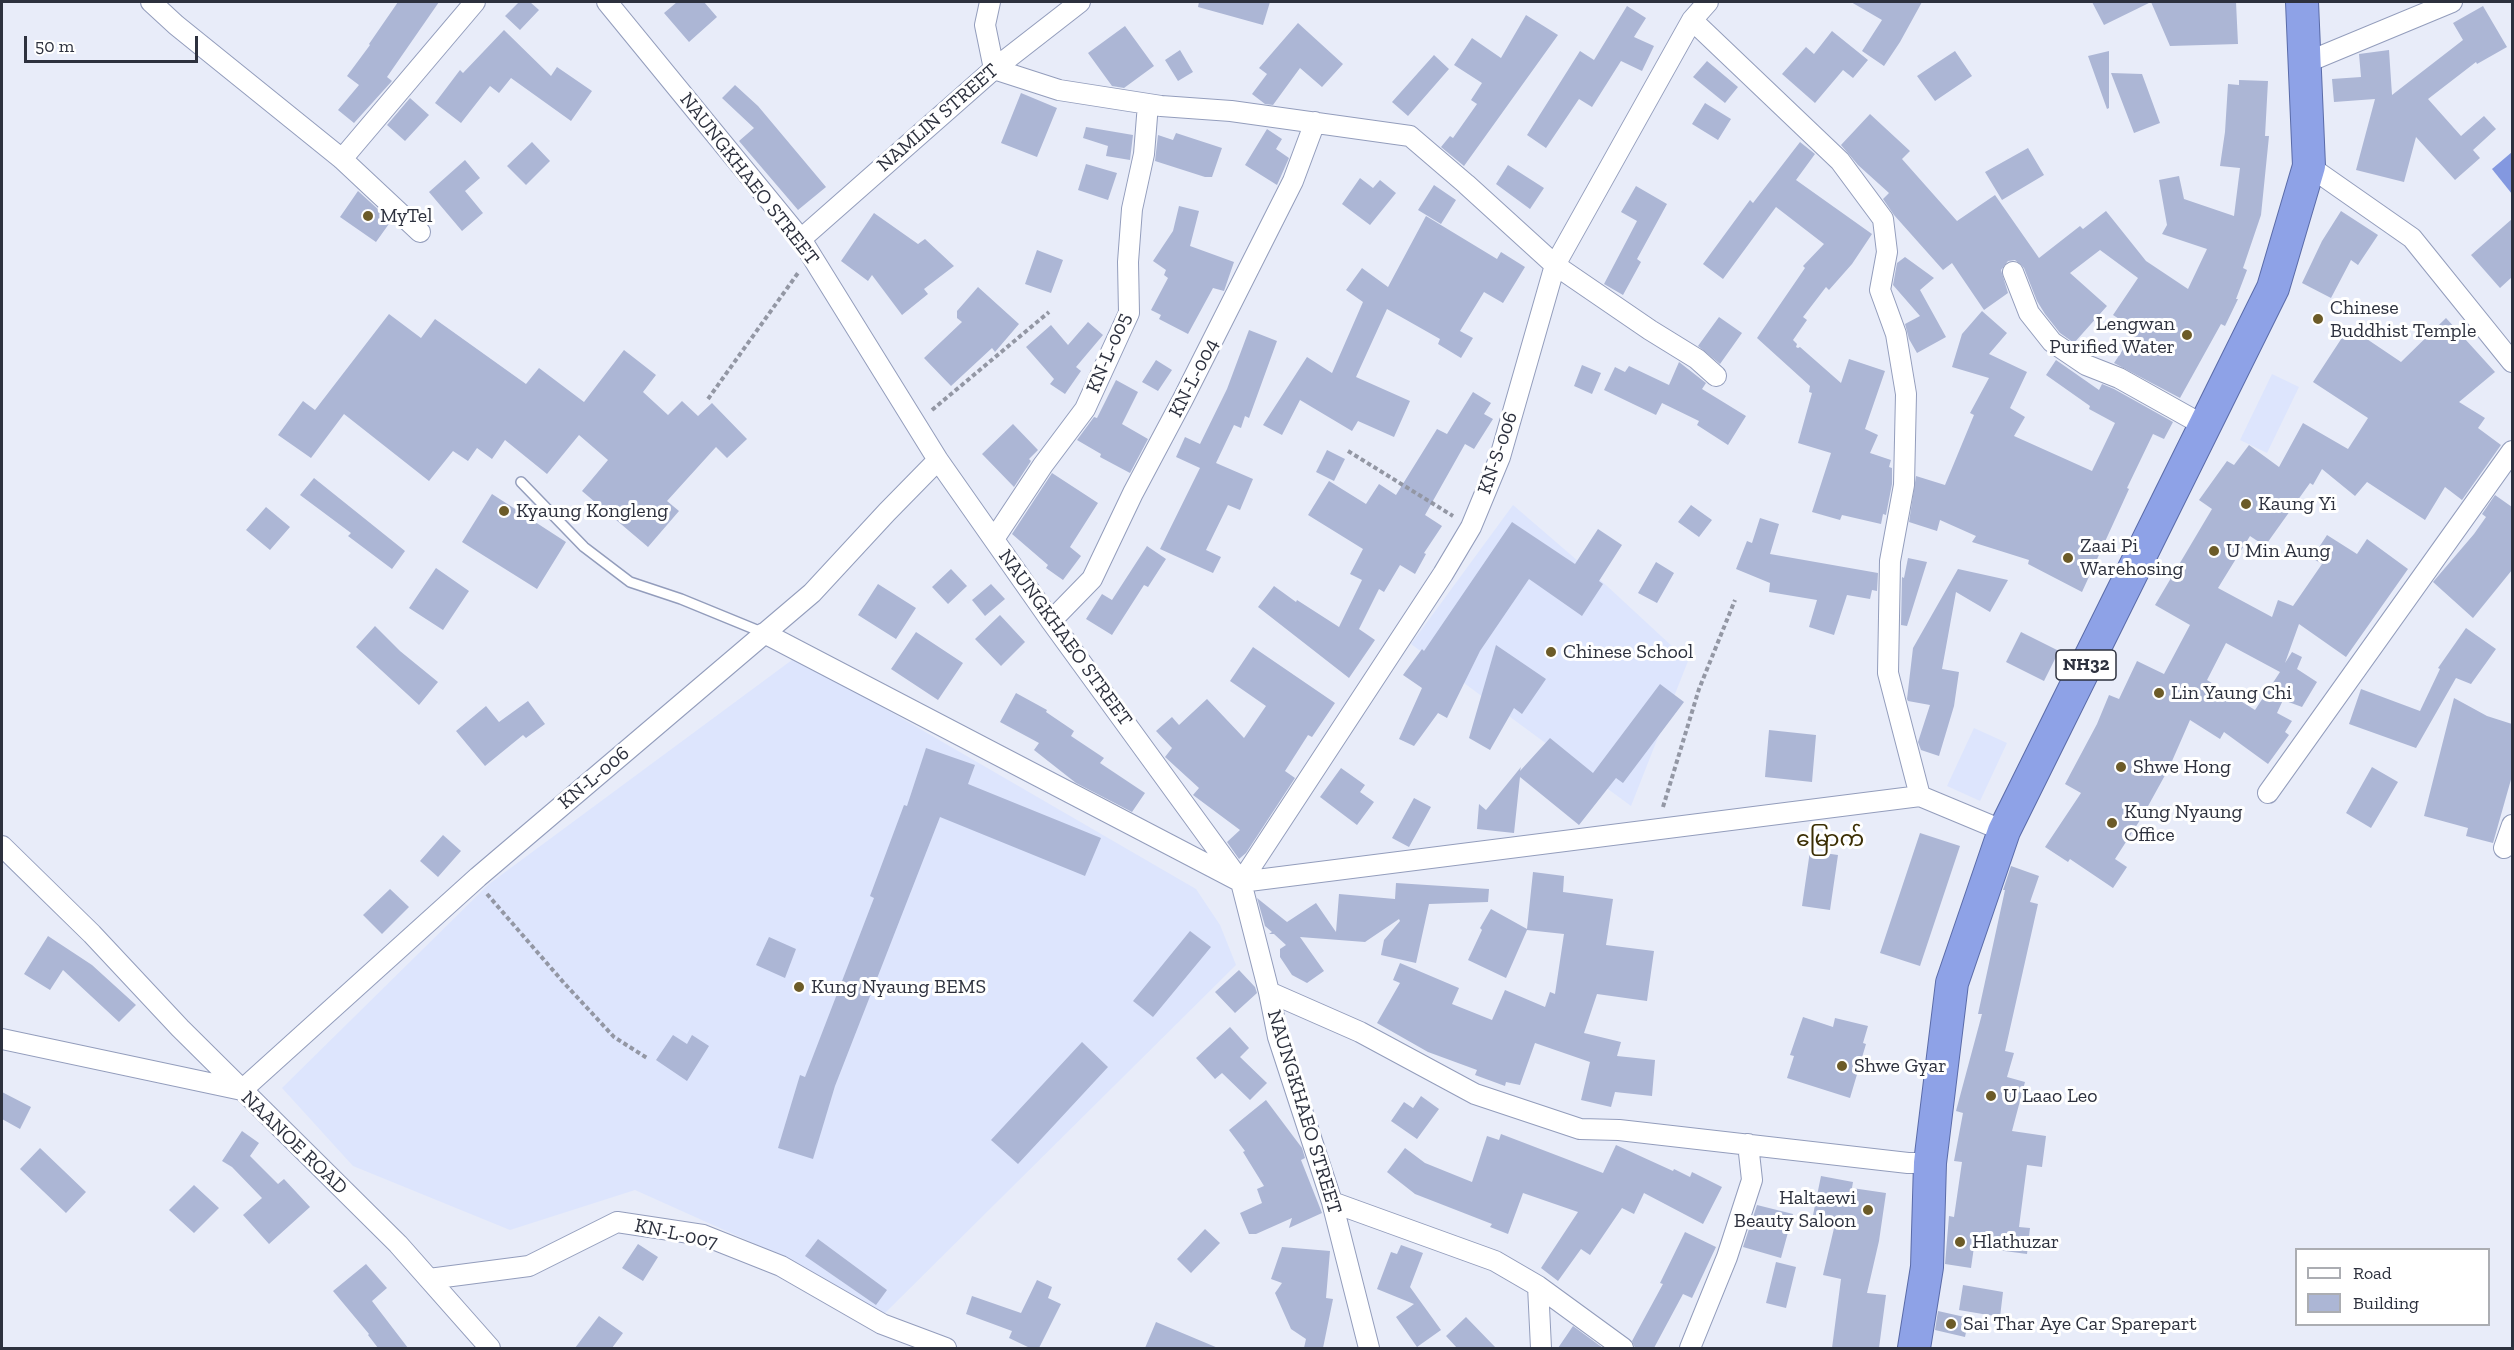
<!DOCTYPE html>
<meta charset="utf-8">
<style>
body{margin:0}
#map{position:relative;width:2514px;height:1350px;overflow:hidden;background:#e8ecf9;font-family:"Zilla Slab",serif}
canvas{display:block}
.frame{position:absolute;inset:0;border:3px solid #2d313e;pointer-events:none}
.legend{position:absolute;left:2295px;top:1248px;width:195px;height:78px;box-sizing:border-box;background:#fff;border:2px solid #abadb2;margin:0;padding:8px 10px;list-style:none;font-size:18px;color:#2d313e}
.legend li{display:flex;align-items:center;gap:12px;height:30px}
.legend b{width:30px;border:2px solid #abadb2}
.scale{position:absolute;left:24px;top:36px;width:174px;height:27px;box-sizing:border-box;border:3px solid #2d313e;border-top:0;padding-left:8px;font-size:18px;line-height:21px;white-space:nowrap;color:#2d313e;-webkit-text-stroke:4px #fff;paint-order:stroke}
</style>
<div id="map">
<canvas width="2514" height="1350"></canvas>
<div class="frame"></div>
<ul class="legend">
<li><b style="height:8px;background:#fff"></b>Road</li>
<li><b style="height:16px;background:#acb6d5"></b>Building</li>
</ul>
<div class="scale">50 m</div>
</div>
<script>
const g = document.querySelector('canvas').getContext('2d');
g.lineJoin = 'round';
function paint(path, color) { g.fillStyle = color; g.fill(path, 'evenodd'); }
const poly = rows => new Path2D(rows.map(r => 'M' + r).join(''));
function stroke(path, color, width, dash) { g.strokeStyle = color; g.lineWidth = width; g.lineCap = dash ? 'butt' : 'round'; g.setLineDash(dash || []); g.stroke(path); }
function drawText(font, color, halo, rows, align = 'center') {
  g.font = font + ' "Zilla Slab","Noto Sans Myanmar",serif'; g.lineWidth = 6; g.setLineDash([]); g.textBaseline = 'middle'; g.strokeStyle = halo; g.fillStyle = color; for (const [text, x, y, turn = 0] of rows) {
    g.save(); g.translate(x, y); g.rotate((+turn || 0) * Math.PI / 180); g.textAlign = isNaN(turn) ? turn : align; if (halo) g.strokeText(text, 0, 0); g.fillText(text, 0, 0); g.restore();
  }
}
const built = poly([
 [2272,374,2299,387,2267,453,2240,440],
 [1513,505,1607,586,1688,661,1631,806,1411,644],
 [796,657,1196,889,1220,925,1236,965,881,1317,762,1247,635,1190,510,1230,353,1166,282,1088,489,884],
 [1974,728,2007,743,1980,801,1947,786]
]);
const water = poly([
 [2512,152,2512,194,2492,169]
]);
const building = poly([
 [398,2,439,2,387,77,392,81,354,123,338,110,359,85,347,76,370,45,369,44],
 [519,2,530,2,539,10,520,30,505,16],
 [677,2,704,2,717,17,689,42,664,13],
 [1199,2,1270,2,1263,25,1198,7],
 [1851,2,1922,2,1900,42,1884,66,1862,51,1882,20],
 [2092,2,2236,2,2238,44,2170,46,2151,2,2104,25],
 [1627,6,1646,18,1634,37,1654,46,1642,71,1621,61,1592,107,1579,99,1546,148,1527,135,1580,51,1594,60],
 [2483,6,2507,47,2477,64,2476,62,2428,99,2461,136,2484,116,2496,129,2473,150,2480,158,2455,180,2416,137,2404,182,2356,170,2375,99,2334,102,2332,79,2361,77,2359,54,2389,50,2392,95,2463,40,2453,23],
 [1526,15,1558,35,1464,166,1441,147,1450,136,1453,138,1477,104,1471,100,1482,83,1454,65,1472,38,1501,58],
 [1298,23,1343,64,1322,87,1300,68,1273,105,1265,104,1252,94,1267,74,1259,68],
 [1125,26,1154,66,1124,88,1112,86,1088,53],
 [504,30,551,76,557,67,592,91,571,121,511,78,499,93,490,86,461,123,435,103,460,70,463,73],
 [1832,31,1868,60,1853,78,1843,70,1815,103,1782,74,1806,47,1814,54],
 [1180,50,1193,72,1178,81,1165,60],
 [1955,51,1972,76,1935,101,1917,76],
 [2109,51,2109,108,2107,109,2088,56],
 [1434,55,1449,69,1408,116,1392,102],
 [1707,61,1738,87,1725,103,1693,77],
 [2111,73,2142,74,2160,123,2134,133],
 [2239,80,2268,81,2265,136,2269,136,2261,215,2243,268,2247,270,2236,299,2238,299,2225,326,2221,324,2180,398,2114,363,2136,330,2113,315,2138,278,2100,250,2070,273,2107,306,2074,343,2060,333,2045,314,2037,301,2024,268,2015,260,2008,261,2001,270,2008,293,1984,310,1952,263,1943,270,1894,215,1883,199,1889,193,1858,165,1841,145,1870,114,1910,151,1902,159,1957,221,1995,195,2039,258,2080,226,2083,229,2106,211,2146,261,2188,289,2207,249,2162,234,2167,225,2159,180,2179,176,2184,199,2234,216,2240,168,2220,166,2225,132,2228,84,2239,85],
 [735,85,758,106,826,187,798,210,739,141,754,128,722,98],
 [1021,93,1057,108,1037,157,1001,143],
 [410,98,429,115,405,141,387,125],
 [1705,103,1731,119,1718,140,1692,124],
 [1086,127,1133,135,1130,160,1106,156,1108,146,1083,138],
 [1267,129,1282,139,1276,149,1289,158,1277,185,1245,165],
 [1176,133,1222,148,1212,177,1205,177,1155,161,1158,135,1173,140],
 [532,142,550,161,526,185,507,166],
 [1800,142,1815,154,1796,180,1872,234,1852,264,1829,290,1826,287,1803,317,1807,320,1793,340,1797,344,1796,347,1798,348,1800,347,1841,383,1849,359,1885,371,1865,429,1878,435,1870,453,1891,460,1889,467,1892,468,1892,484,1886,515,1883,514,1881,524,1842,515,1840,520,1812,512,1831,453,1798,443,1812,393,1809,392,1810,386,1757,338,1805,268,1803,266,1824,244,1776,207,1723,279,1703,264,1750,200,1753,203],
 [2028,148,2044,175,2002,200,1985,172],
 [465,160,480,178,465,191,483,213,462,231,429,192],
 [1086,164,1117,173,1108,200,1078,190],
 [1508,165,1544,188,1530,209,1496,184],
 [1360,178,1373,188,1380,180,1396,193,1370,225,1342,204],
 [1434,185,1456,200,1441,224,1418,210],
 [1636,186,1667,204,1637,259,1641,262,1623,295,1604,284,1637,221,1621,212],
 [358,191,391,221,376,242,340,217],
 [1179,206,1199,211,1190,246,1234,262,1224,291,1213,288,1188,334,1159,319,1161,315,1151,310,1168,278,1164,275,1166,270,1153,261,1173,231],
 [2341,211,2378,235,2358,265,2351,260,2331,298,2302,283,2322,241],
 [874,213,918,244,925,239,954,266,924,289,928,294,902,315,872,275,868,281,841,261],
 [1426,216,1497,259,1501,252,1525,267,1503,303,1484,292,1460,331,1473,338,1461,358,1438,344,1440,339,1387,309,1356,377,1410,401,1394,437,1358,421,1352,431,1300,400,1282,435,1263,425,1307,357,1332,373,1363,302,1346,290,1362,268,1388,287],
 [2512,219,2512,277,2500,288,2471,255],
 [1037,250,1063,260,1051,293,1025,284],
 [1905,257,1934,278,1920,290,1946,337,1917,353,1909,339,1905,324,1920,316,1893,285,1897,263],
 [978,287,1019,324,995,352,992,348,951,386,924,358,962,322,957,318,957,311],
 [1982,311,2007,333,1989,354,2027,372,2010,408,2025,417,2014,436,2092,471,2115,423,2089,409,2090,406,2046,375,2056,360,2099,390,2102,384,2114,389,2173,422,2164,439,2153,434,2127,488,2129,489,2082,592,2028,564,2029,560,1972,542,1976,536,1940,520,1937,531,1909,522,1916,476,1945,485,1974,415,1970,413,1989,378,1952,367,1962,334],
 [389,314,421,338,435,319,526,384,539,368,584,402,624,350,656,375,643,392,668,415,682,401,698,416,712,403,747,439,727,458,716,447,667,501,679,511,648,547,582,491,608,460,579,435,547,474,505,440,492,459,477,448,468,461,453,451,429,481,344,414,311,458,278,435,303,401,315,410],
 [1719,317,1742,333,1720,364,1698,346],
 [2446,318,2495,372,2459,402,2485,418,2478,428,2501,445,2462,500,2445,487,2425,520,2367,482,2355,496,2322,469,2313,485,2310,483,2265,546,2250,536,2218,588,2272,617,2278,600,2293,606,2322,564,2312,558,2327,535,2357,554,2367,539,2408,569,2346,657,2299,624,2285,663,2292,652,2302,657,2297,669,2317,682,2302,707,2283,700,2277,713,2292,721,2285,732,2289,735,2268,764,2224,732,2220,739,2190,720,2169,768,2142,817,2115,859,2127,867,2113,888,2070,859,2068,862,2045,847,2081,793,2065,784,2097,724,2109,695,2119,699,2137,661,2164,674,2190,625,2155,605,2212,509,2199,500,2227,461,2234,465,2249,445,2279,467,2303,423,2348,449,2368,418,2313,382,2349,327,2401,362],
 [2226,643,2280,672,2255,710,2207,680],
 [1088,322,1103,335,1076,367,1081,371,1065,394,1050,384,1054,379,1026,347,1051,325,1068,345],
 [1249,330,1277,341,1249,418,1245,416,1241,428,1234,425,1216,463,1253,479,1240,510,1228,505,1206,550,1221,557,1213,573,1160,549,1200,468,1176,457,1185,437,1200,444,1227,389],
 [1156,360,1172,370,1158,391,1142,382],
 [1679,362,1706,383,1702,389,1746,416,1728,445,1697,425,1699,421,1662,403,1656,415,1604,390,1615,367,1625,372,1629,366,1669,385],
 [1582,365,1601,373,1592,394,1574,386],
 [1116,380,1138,392,1122,424,1148,439,1130,473,1100,457,1101,454,1077,440,1094,417,1097,418],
 [1473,392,1491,403,1484,414,1493,419,1474,449,1465,444,1425,515,1442,526,1424,553,1426,554,1415,574,1400,565,1384,592,1379,589,1359,629,1375,640,1349,678,1258,607,1274,586,1296,602,1297,600,1339,627,1362,580,1350,574,1363,549,1308,515,1329,481,1366,504,1379,484,1396,495,1437,429,1447,434],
 [1013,424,1038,450,1029,459,1031,461,1014,487,982,454],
 [1327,450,1345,459,1334,481,1316,472],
 [1052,473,1098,503,1070,547,1081,556,1063,580,1046,568,1048,565,1012,534],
 [314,478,405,551,392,569,348,536,351,533,300,495],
 [492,494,566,542,537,589,462,542],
 [2495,495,2512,507,2512,570,2473,618,2433,582,2474,534,2486,517,2482,514],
 [1691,505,1712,520,1699,537,1678,522],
 [266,507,290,527,270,550,246,530],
 [1760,518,1779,524,1770,554,1878,573,1877,591,1872,590,1870,599,1847,595,1834,635,1809,627,1817,600,1769,592,1770,583,1736,569,1747,541,1752,543],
 [1512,522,1575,564,1598,529,1622,545,1599,581,1603,584,1582,616,1529,579,1480,651,1447,718,1438,713,1414,746,1399,739,1422,688,1403,675,1422,649,1424,651],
 [1147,546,1166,559,1148,587,1144,585,1112,635,1086,619,1102,594,1112,600],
 [1908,558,1927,562,1907,626,1901,625,1902,577,1904,578],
 [1656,562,1674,573,1657,603,1638,593],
 [436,568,469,591,443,630,409,608],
 [951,569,967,586,948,604,932,587],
 [1958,569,2008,580,1990,612,1956,592,1942,669,1959,672,1954,706,1939,756,1921,750,1918,742,1930,705,1908,701,1907,699,1913,648],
 [878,584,916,608,896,639,858,615],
 [991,584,1005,599,985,616,972,600],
 [1000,615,1025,642,1001,666,975,639],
 [375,626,400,651,438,682,419,705,356,647],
 [2466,628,2496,649,2471,684,2456,678,2416,748,2349,724,2361,689,2420,711,2440,669,2438,668],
 [916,632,963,663,938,700,891,669],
 [2021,632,2059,651,2044,681,2006,662],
 [1496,645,1546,679,1522,714,1514,708,1490,750,1469,738],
 [1253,647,1335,703,1312,737,1308,735,1285,771,1295,778,1246,853,1239,859,1227,842,1240,830,1193,795,1199,788,1165,757,1172,748,1156,731,1172,717,1179,725,1207,699,1244,738,1266,706,1230,681],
 [1660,684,1684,702,1623,783,1616,778,1579,825,1520,777,1514,833,1477,829,1479,804,1486,810,1521,767,1520,771,1550,738,1593,773],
 [1016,693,1047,710,1046,712,1074,731,1071,736,1104,758,1100,763,1145,793,1132,812,1076,783,1034,750,1039,743,1000,722],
 [2454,698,2487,716,2512,724,2512,776,2493,843,2466,836,2468,828,2424,816],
 [528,701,545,724,526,738,523,735,485,766,456,731,486,706,499,722],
 [1769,730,1816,735,1812,782,1765,777],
 [926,748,975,765,968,784,1101,838,1085,876,940,817,835,1086,813,1159,778,1148,800,1075,805,1077,874,898,870,896,904,805,907,806],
 [2372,767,2398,782,2371,828,2346,813],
 [1341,768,1365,785,1360,792,1374,802,1357,825,1320,797],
 [1414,798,1431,807,1409,847,1392,838],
 [1920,833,1960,846,1920,966,1880,953],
 [443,835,461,851,438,877,420,861],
 [1810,851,1838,855,1830,910,1802,906],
 [2011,866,2039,876,2030,902,2038,904,2005,1051,2014,1053,2007,1077,2025,1082,2012,1131,2046,1136,2042,1167,2027,1165,2019,1227,2030,1228,2027,1254,1974,1247,1971,1268,1945,1264,1949,1216,1954,1217,1962,1162,1954,1161,1963,1113,1956,1111,1982,1014,1978,1014,2005,890,2003,890],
 [1533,872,1564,876,1563,892,1613,899,1606,945,1654,951,1647,1001,1597,994,1584,1033,1621,1042,1617,1056,1655,1060,1652,1096,1615,1092,1611,1107,1581,1100,1590,1062,1535,1043,1520,1085,1506,1082,1505,1086,1475,1075,1477,1070,1428,1052,1377,1023,1400,983,1393,980,1400,963,1459,988,1452,1004,1492,1020,1505,990,1545,1007,1550,992,1555,994,1564,934,1527,930,1506,978,1468,960,1482,930,1480,928,1491,909,1527,929],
 [1396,883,1489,889,1488,902,1429,904,1416,963,1381,955,1384,940,1400,921,1399,919,1365,942,1300,937,1324,971,1307,983,1292,975,1280,957,1280,949,1286,945,1274,934,1269,934,1272,932,1265,926,1257,898,1287,922,1316,903,1336,932,1339,894,1395,899],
 [390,889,409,907,382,934,363,915],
 [1190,931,1211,947,1153,1017,1133,1001],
 [48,936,92,965,136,1005,119,1022,63,970,50,990,24,974],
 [769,937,796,949,785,978,756,965],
 [1239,970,1255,987,1257,993,1235,1013,1215,992],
 [1803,1017,1833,1027,1835,1018,1868,1026,1863,1043,1866,1044,1850,1098,1787,1078,1794,1056,1790,1055],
 [1230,1027,1249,1048,1240,1057,1267,1083,1250,1100,1222,1073,1215,1079,1196,1058],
 [673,1035,687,1044,692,1035,709,1046,687,1081,656,1060],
 [1082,1042,1108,1067,1018,1164,991,1140],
 [2,1092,31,1107,20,1129,2,1119],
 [1421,1096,1439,1109,1417,1139,1391,1121,1404,1102,1413,1108],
 [1266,1100,1302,1148,1305,1158,1301,1160,1322,1213,1289,1228,1292,1218,1256,1234,1249,1234,1240,1213,1262,1203,1257,1189,1264,1186,1243,1152,1245,1151,1229,1130],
 [242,1131,259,1143,250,1156,278,1184,284,1179,310,1207,269,1244,243,1215,262,1198,232,1167,222,1161],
 [1501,1134,1603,1173,1616,1145,1673,1171,1674,1169,1690,1177,1692,1172,1722,1187,1703,1224,1644,1193,1634,1214,1622,1208,1590,1255,1581,1249,1558,1281,1541,1268,1578,1212,1523,1193,1508,1234,1490,1227,1492,1224,1415,1194,1387,1172,1405,1148,1425,1163,1472,1182,1487,1136,1499,1140],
 [40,1148,86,1192,66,1213,20,1169],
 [1821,1176,1853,1182,1852,1188,1886,1193,1879,1241,1867,1293,1886,1295,1879,1348,1832,1348,1841,1279,1823,1275,1835,1224,1812,1220],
 [194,1185,219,1208,194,1233,169,1210],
 [1757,1205,1793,1214,1781,1258,1743,1247],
 [1205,1229,1220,1243,1191,1273,1177,1259],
 [1685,1232,1716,1247,1692,1298,1683,1294,1654,1348,1635,1348,1632,1341,1663,1284,1660,1283],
 [818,1239,887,1290,876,1305,805,1256],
 [638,1244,658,1257,643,1281,622,1268],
 [1401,1245,1423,1253,1410,1287,1441,1330,1417,1347,1396,1317,1414,1304,1377,1289,1391,1252,1397,1254],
 [1282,1247,1330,1251,1326,1298,1333,1299,1323,1348,1304,1348,1306,1339,1291,1329,1275,1293,1282,1283,1271,1279],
 [1776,1262,1796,1267,1786,1308,1766,1303],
 [366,1264,387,1288,372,1301,408,1348,378,1348,368,1335,369,1334,333,1291],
 [1037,1280,1052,1287,1048,1298,1061,1304,1039,1348,1030,1348,1009,1338,1012,1331,966,1314,972,1296,1021,1313],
 [1963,1285,2003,1292,2000,1317,1959,1310],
 [1938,1311,1969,1318,1965,1337,1935,1330],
 [599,1316,623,1333,612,1348,575,1348],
 [1466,1317,1496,1348,1457,1348,1446,1336],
 [1156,1322,1218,1348,1145,1348],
 [1573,1326,1603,1348,1558,1348]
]);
const path = poly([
 [708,399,798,273],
 [932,410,1049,312],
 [1348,451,1453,516],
 [1663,807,1699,689,1735,600],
 [487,894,564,983,614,1037,647,1058]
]);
const service = poly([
 [521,482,584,547,630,582,681,599,764,633]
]);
const minor = poly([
 [151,2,176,25,342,159,420,232],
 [607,2,801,239,938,460,1051,621,1241,882,1269,992,1278,1037,1332,1202,1369,1348],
 [990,2,985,25,994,69,1059,90,1161,106,1231,111,1410,136,1466,184,1555,265,1650,330,1697,359,1716,376],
 [1692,20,1840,161,1883,219,1887,252,1880,290,1896,334,1906,394,1904,485,1890,561,1888,673,1920,796],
 [2305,63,2452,2],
 [342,159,475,2],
 [2309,166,2412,238,2512,362],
 [801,239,994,69,1080,2],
 [2013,272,2029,313,2052,342,2086,365,2119,378,2203,425],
 [994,539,1043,465,1085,409,1129,313,1128,262,1132,209,1144,154,1148,104],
 [1051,621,1092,579,1133,493,1183,399,1293,181,1315,122],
 [764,633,1241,882,1920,796,2004,831],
 [2268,793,2512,451],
 [2,846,92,934,180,1028,398,1244,490,1348],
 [2504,848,2512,825],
 [1241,882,1443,574,1471,527,1500,457,1555,265,1692,20,1708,2],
 [1269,992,1360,1032,1475,1094,1580,1129,1619,1130,1908,1163,1930,1163],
 [2,1039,242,1090],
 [242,1090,478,877,812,593,887,512,938,460],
 [1332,1202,1495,1261,1538,1286,1623,1348],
 [429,1279,529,1266,617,1222,703,1235,781,1266,882,1324,946,1348],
 [1538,1286,1541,1348],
 [1690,1348,1727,1257,1752,1180,1748,1144]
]);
const trunk = poly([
 [1914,1348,1927,1267,1930,1163,1952,983,2004,831,2273,288,2309,166,2302,2]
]);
const markers = [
 [368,216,6,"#6c5b28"],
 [2318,319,6,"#6c5b28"],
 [2187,335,6,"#6c5b28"],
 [2246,504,6,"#6c5b28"],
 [504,511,6,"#6c5b28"],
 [2214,551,6,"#6c5b28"],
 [2068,558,6,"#6c5b28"],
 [1551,652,6,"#6c5b28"],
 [2159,693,6,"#6c5b28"],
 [2121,767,6,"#6c5b28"],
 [2112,823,6,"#6c5b28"],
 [799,987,6,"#6c5b28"],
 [1842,1066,6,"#6c5b28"],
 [1991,1096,6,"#6c5b28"],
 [1868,1210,6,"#6c5b28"],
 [1960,1242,6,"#6c5b28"],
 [1951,1324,6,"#6c5b28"]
];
const shields = [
 [2086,665,60]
];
const shieldNames = [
 ["NH32",2086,665]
];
const streetNames = [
 ["NAMLIN STREET",938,118,-41],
 ["NAUNGKHAEO STREET",749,179,52],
 ["KN-L-005",1109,353,-67],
 ["KN-L-004",1194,378,-63],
 ["KN-S-006",1498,453,-71],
 ["NAUNGKHAEO STREET",1065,638,54],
 ["KN-L-006",594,778,-40],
 ["NAUNGKHAEO STREET",1304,1112,73],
 ["NAANOE ROAD",294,1143,44],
 ["KN-L-007",676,1234,12]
];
const poiNames = [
 ["MyTel",380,216],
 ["Chinese",2330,308],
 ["Buddhist Temple",2330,331],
 ["Lengwan",2175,324,"right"],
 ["Purified Water",2175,347,"right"],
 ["Kaung Yi",2258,504],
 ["Kyaung Kongleng",516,511],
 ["Zaai Pi",2080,546],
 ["Warehosing",2080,569],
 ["U Min Aung",2226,551],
 ["Chinese School",1563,652],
 ["Lin Yaung Chi",2171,693],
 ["Shwe Hong",2133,767],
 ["Kung Nyaung",2124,812],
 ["Office",2124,835],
 ["Kung Nyaung BEMS",811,987],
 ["Shwe Gyar",1854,1066],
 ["U Laao Leo",2003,1096],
 ["Haltaewi",1856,1198,"right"],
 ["Beauty Saloon",1856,1221,"right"],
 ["Hlathuzar",1972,1242],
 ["Sai Thar Aye Car Sparepart",1963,1324]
];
const quarterNames = [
 ["မြောက်",1830,840]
];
paint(built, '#dde5fd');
paint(water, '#8398e0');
paint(building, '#acb6d5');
stroke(service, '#939dbc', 12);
stroke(minor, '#939dbc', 22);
stroke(trunk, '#5a6ba8', 34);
stroke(path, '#9397a4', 4, [4.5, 3]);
stroke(service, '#fff', 9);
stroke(minor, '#fff', 20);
stroke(trunk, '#8ea2e7', 32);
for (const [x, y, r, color] of markers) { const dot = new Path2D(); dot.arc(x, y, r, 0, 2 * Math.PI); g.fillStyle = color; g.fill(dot); stroke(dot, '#fff', 2); }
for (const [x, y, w] of shields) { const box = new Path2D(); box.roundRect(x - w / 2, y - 15, w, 30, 4.5); g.fillStyle = '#fff'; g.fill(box); stroke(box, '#2d313e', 1.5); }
drawText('bold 18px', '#2d313e', null, shieldNames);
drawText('20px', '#2d313e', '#fff', streetNames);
drawText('20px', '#2d313e', '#fff', poiNames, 'left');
drawText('22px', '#3b2e03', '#fff', quarterNames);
</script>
